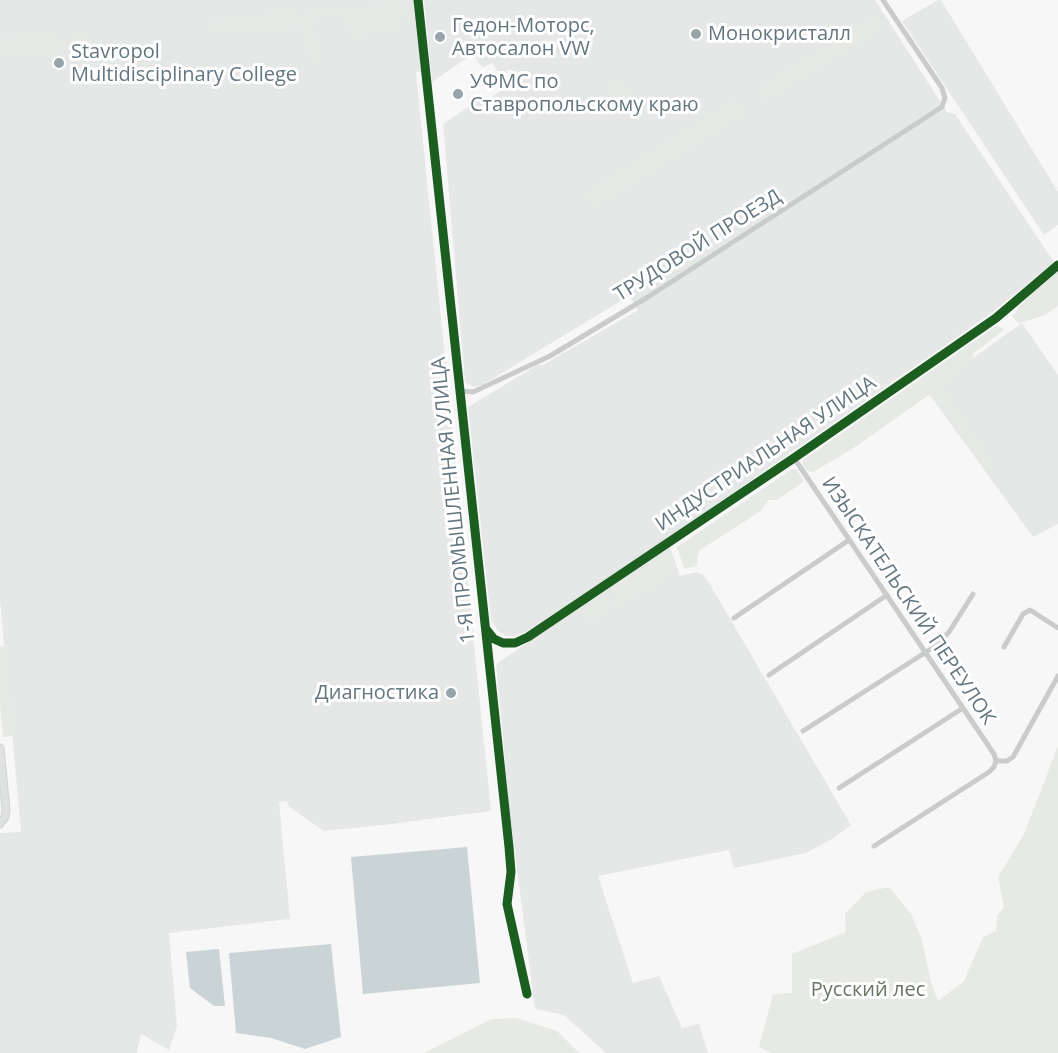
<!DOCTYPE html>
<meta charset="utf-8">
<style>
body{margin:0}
canvas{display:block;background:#f7f7f7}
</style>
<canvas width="1058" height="1053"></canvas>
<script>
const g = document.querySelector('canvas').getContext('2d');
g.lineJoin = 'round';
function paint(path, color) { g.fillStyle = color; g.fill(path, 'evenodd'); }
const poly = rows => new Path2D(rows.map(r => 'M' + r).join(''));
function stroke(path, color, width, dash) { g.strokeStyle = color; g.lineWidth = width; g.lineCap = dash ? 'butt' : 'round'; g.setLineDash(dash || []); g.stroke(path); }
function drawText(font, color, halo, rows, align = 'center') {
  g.font = font + ' "Open Sans",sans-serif'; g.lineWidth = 6; g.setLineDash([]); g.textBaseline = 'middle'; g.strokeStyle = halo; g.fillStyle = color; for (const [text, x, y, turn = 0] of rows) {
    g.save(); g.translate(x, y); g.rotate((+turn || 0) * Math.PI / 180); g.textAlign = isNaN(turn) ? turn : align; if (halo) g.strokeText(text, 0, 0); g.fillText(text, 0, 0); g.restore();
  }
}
const built = poly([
 [0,0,415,0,421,72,416,72,491,811,384,825,324,831,288,806,287,801,279,802,290,919,169,933,177,1026,169,1050,141,1034,137,1053,0,1053,0,833,21,832,0,600],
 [424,0,875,0,947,112,955,114,1054,262,990,314,569,607,538,626,516,636,506,636,499,632,491,620,468,407,539,364,541,366,638,310,629,296,482,385,473,387,465,382,443,124,480,99,483,103,517,79,510,69,501,75,492,63,482,68,473,54,432,82],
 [938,0,941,0,1058,192,1058,225,1044,235,902,21],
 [1022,323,1058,375,1058,524,1033,537,927,391],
 [670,547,680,576,697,572,703,575,708,581,851,825,834,838,806,853,734,868,729,850,598,876,633,983,659,976,682,1028,699,1024,708,1053,606,1053,564,1015,535,1009,510,814,496,664]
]);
const green = poly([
 [402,3,404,4,407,14,403,19,399,20,398,31,362,34,357,40,353,38,350,32,347,15,315,17,311,24,314,27,318,63,311,63,309,43,306,42,303,26,253,30,249,28,207,29,203,24,224,20,293,10,302,16,306,13],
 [875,17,882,26,876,33,765,101,761,94,761,87,847,33],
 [89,30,90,47,0,58,0,38,53,33,59,43,65,41,73,34],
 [617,78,628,88,636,106,626,113,615,99,609,84],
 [737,98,743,115,593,208,587,192],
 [1058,272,1058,306,1045,315,1020,323,1016,322,1013,316,1020,306,1031,294],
 [996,326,1005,329,974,353,971,362,941,387,995,466,987,470,965,440,947,405,938,403,929,395,852,449,813,472,807,471,804,467,802,461],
 [792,469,796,469,804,480,802,483,777,500,768,500,761,511,700,550,697,559,698,563,694,567,684,568,677,547],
 [667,553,673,559,675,565,673,570,662,578,656,586,647,591,644,588,620,606,616,605,614,587],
 [604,596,609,599,610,608,604,616,590,621,585,616,584,610],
 [0,646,5,647,7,666,14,733,9,737,3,737,0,704],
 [1058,746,1058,1053,771,1053,759,1047,773,994,792,993,792,954,846,932,845,914,866,892,889,887,911,914,922,940,931,983,938,1001,964,981,983,937,996,931,997,916,1004,907,998,877,1024,834],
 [516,1018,557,1031,579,1053,424,1053,491,1019]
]);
const water = poly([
 [467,847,480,983,363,994,351,857],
 [331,944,341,1037,305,1049,271,1038,236,1033,229,953],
 [219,949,225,1006,214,1006,190,988,186,952]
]);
const minor = poly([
 [418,0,509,847,511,872,507,904,527,994],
 [461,391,473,392,550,356,648,297,942,107,945,98,942,88,883,0],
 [794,458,994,754,996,761],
 [734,618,849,540],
 [487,630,494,639,503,643,515,643,528,637,794,458,996,318,1058,265],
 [1004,647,1023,614,1030,610,1058,628],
 [769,675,887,595],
 [803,731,937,645,949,632,973,594],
 [996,761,1007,761,1013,757,1058,676],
 [839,788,963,708],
 [874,846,989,772,994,767,996,761]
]);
const major = poly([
 [0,748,6,810,5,817,0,824]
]);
const cycleway = poly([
 [418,0,509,847,511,872,507,904,527,994],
 [486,629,494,639,503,643,515,643,528,637,794,458,996,318,1058,265]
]);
const markers = [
 [696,34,6,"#97a4aa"],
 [440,37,6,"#97a4aa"],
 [59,63,6,"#97a4aa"],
 [458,94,6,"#97a4aa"],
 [451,693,6,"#97a4aa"]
];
const poiNames = [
 ["Гедон-Моторс,",452,26],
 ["Автосалон VW",452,49],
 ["Монокристалл",708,34],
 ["Stavropol",71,52],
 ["Multidisciplinary College",71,75],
 ["УФМС по",470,82],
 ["Ставропольскому краю",470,105],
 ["Диагностика",439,693,"right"]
];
const streetNames = [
 ["ТРУДОВОЙ ПРОЕЗД",698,246,-32],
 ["ИНДУСТРИАЛЬНАЯ УЛИЦА",766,454,-34],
 ["1-Я ПРОМЫШЛЕННАЯ УЛИЦА",454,500,-96],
 ["ИЗЫСКАТЕЛЬСКИЙ ПЕРЕУЛОК",908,601,56]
];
const parkNames = [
 ["Русский лес",868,990]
];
paint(built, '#e6e8e7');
paint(green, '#e6e9e4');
paint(water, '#cad4d6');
stroke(major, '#d3d4d5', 9);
stroke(minor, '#cacccc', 5);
stroke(major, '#dfe0e0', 7);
stroke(cycleway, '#1b5e20', 9);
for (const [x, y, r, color] of markers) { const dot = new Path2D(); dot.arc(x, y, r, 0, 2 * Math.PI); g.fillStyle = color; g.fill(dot); stroke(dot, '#fff', 2); }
drawText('20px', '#647780', '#fff', poiNames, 'left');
drawText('20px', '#647780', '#fff', streetNames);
drawText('20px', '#687862', '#fff', parkNames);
</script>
